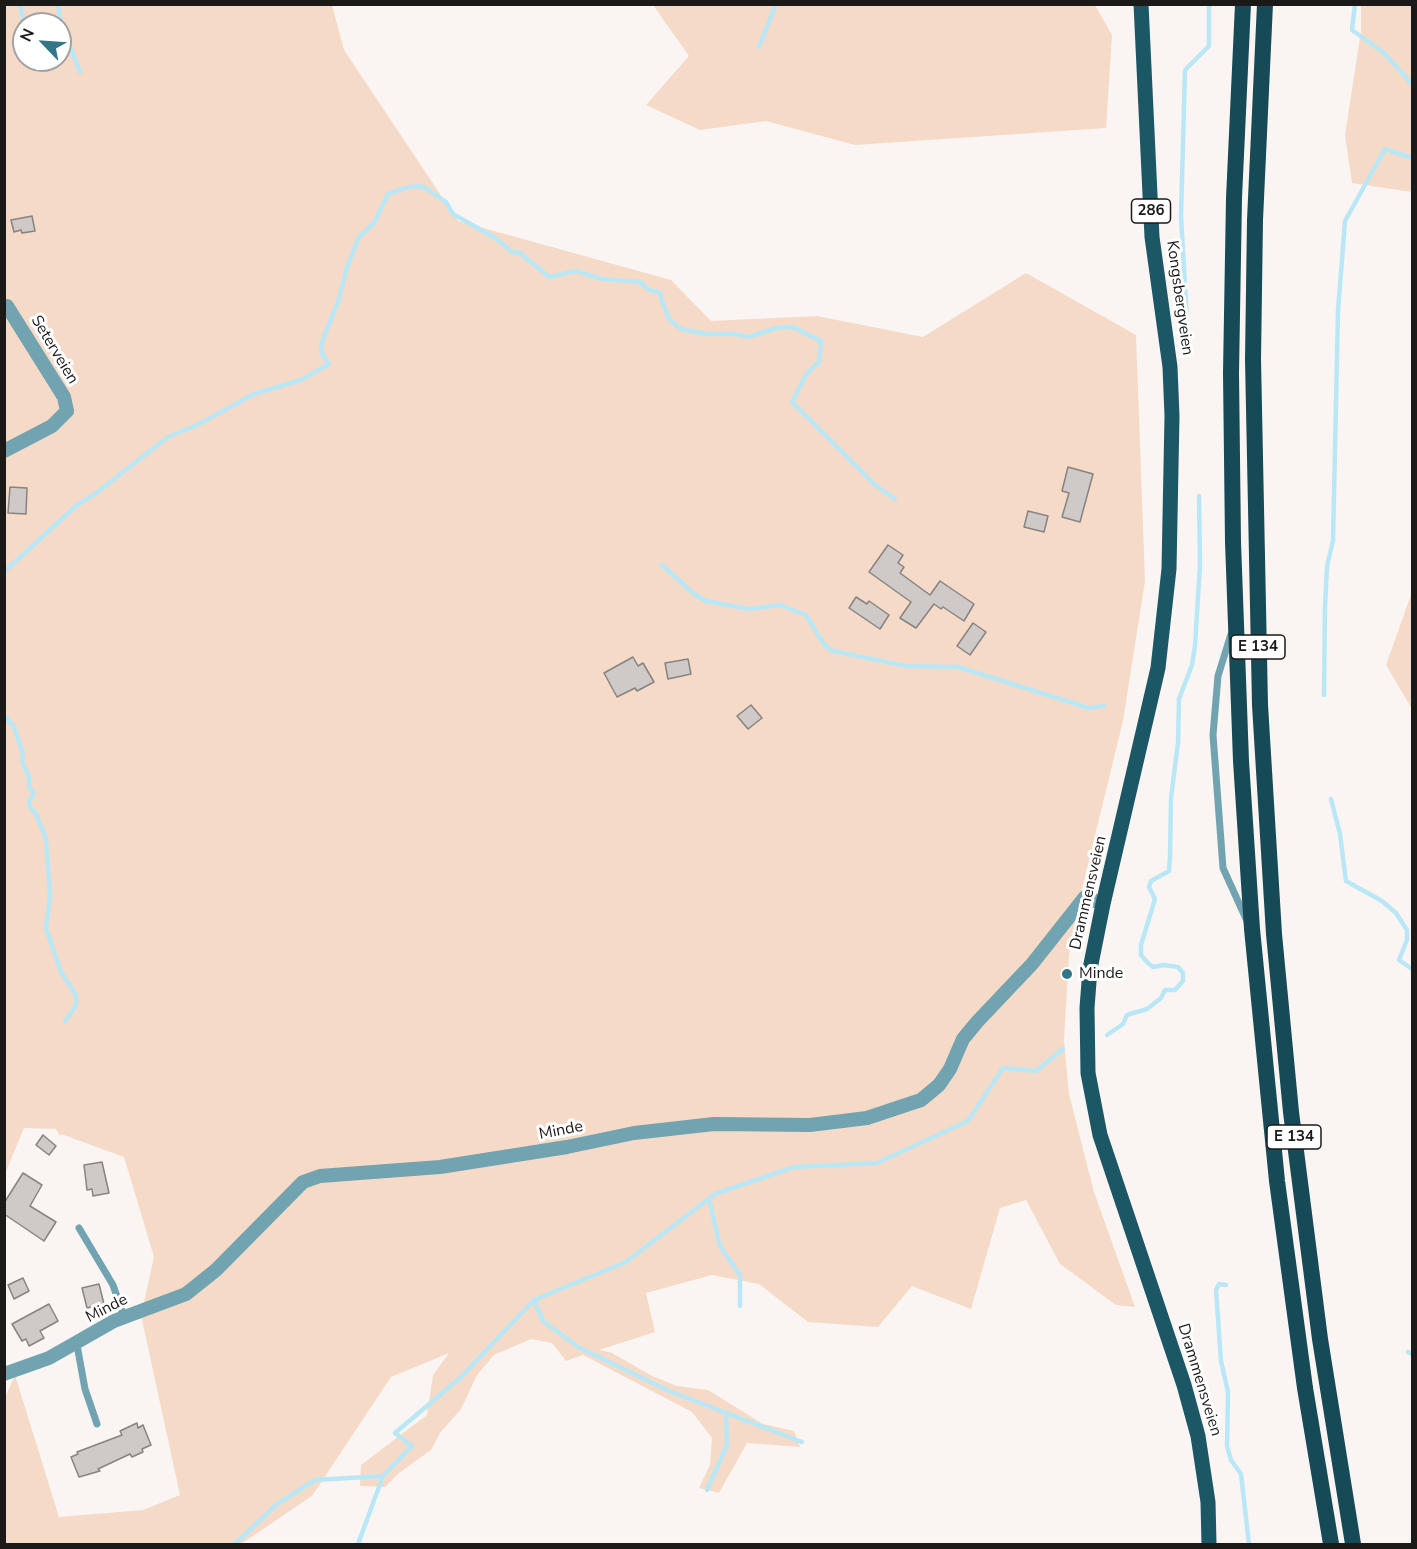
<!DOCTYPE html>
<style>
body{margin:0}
#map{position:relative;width:1417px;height:1549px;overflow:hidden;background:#faf5f2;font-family:"Nunito Sans",sans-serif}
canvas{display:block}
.frame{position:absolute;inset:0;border:6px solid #1b1a19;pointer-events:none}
.north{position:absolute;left:12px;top:12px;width:60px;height:60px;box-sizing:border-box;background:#fff;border:2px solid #a4a3a3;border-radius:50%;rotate:295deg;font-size:16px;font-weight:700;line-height:24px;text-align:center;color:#1b1a19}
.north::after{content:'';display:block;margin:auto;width:21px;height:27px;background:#337687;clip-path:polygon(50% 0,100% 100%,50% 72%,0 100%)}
</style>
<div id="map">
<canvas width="1417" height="1549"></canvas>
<div class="frame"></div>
<div class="north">N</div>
</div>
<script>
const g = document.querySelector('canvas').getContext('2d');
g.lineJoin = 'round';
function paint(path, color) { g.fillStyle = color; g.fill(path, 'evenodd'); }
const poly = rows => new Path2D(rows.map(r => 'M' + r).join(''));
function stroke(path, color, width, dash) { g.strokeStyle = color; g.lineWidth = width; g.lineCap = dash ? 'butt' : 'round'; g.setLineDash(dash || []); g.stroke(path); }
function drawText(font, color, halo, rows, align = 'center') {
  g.font = font + ' "Nunito Sans",sans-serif'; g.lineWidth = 6; g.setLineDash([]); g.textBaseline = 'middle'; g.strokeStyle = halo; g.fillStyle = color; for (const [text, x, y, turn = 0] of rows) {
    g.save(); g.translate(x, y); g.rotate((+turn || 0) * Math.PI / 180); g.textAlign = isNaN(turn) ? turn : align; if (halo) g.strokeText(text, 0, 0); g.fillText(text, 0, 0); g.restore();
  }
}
const green = poly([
 [5,5,332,5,344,50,458,221,671,280,711,321,817,316,923,337,1026,273,1136,335,1145,581,1123,721,1080,897,1069,955,1064,1041,1069,1094,1094,1192,1135,1307,1116,1305,1060,1264,1026,1200,1000,1208,971,1309,912,1286,878,1327,808,1322,759,1284,712,1275,646,1293,655,1332,599,1350,612,1353,652,1376,677,1386,708,1390,763,1424,794,1431,800,1447,747,1443,719,1493,699,1488,710,1465,712,1438,692,1412,583,1355,566,1361,552,1343,531,1339,494,1355,477,1375,461,1409,440,1433,431,1450,399,1473,385,1487,360,1486,361,1465,427,1415,433,1375,449,1353,391,1377,312,1496,241,1544,5,1544,5,1398,15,1375,59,1517,143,1510,180,1495,141,1315,154,1257,124,1157,61,1134,60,1136,56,1129,24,1128,5,1174],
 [24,24,60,24,60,60,24,60],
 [653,5,1095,5,1112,35,1106,128,855,145,766,121,700,130,646,105,689,56],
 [1361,5,1412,5,1412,192,1352,183,1345,135,1361,31],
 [1412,592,1412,709,1386,665]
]);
const stream = poly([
 [20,4,24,24],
 [58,4,60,20,80,72],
 [1355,4,1352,30,1384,53,1412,84],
 [1411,4,1412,6],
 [759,47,776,4],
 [1187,320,1181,216,1185,70,1209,46,1209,4],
 [662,565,694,594,706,601,749,609,780,605,806,615,825,646,833,651,906,666,958,667,1089,708,1104,706],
 [4,572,77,505,95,494,168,437,197,425,254,394,301,380,329,364,321,352,322,342,339,299,347,267,359,237,374,223,388,194,409,187,421,186,430,191,446,202,453,214,495,238,512,252,520,253,549,277,576,271,602,279,640,282,649,290,659,292,669,319,681,329,706,334,736,334,748,337,777,328,793,327,821,341,819,362,807,373,792,402,875,485,895,499],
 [1324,695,1325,607,1327,566,1333,541,1338,311,1345,221,1385,149,1412,158],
 [4,715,14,727,23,754,22,761,29,777,29,787,34,793,29,801,31,809,35,812,46,838,50,896,46,928,61,972,76,995,76,1006,65,1021],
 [1331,799,1340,834,1346,881,1382,901,1396,913,1407,930,1407,940,1399,960,1412,969],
 [1107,1035,1123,1024,1127,1015,1147,1009,1161,998,1165,990,1175,990,1183,981,1183,973,1178,967,1164,965,1153,967,1148,963,1141,955,1141,945,1155,899,1149,887,1151,881,1169,871,1170,857,1171,798,1178,743,1179,699,1192,665,1195,646,1200,565,1199,496],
 [709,1199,720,1246,740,1275,740,1306],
 [1226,1285,1219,1284,1216,1290,1221,1361,1228,1392,1227,1446,1231,1460,1241,1474,1249,1544],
 [534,1300,543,1321,578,1347,669,1391,802,1442],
 [1408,1352,1412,1354],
 [707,1490,727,1445,726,1413],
 [235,1544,277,1504,315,1480,383,1476,412,1446,395,1433,460,1378,534,1300,626,1262,715,1194,794,1167,877,1163,968,1121,1003,1068,1036,1071,1063,1049],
 [358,1544,383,1476]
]);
const building = poly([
 [32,216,35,231,22,233,21,230,14,232,11,220,32,216],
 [1068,467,1093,474,1080,522,1062,517,1069,493,1062,491,1068,467],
 [10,487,27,488,26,514,8,513,10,487],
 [1028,511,1048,516,1044,532,1024,527,1028,511],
 [888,545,903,555,898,563,904,567,900,573,930,595,940,581,974,604,964,621,943,607,941,609,934,604,916,628,900,618,911,602,869,572,888,545],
 [856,597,867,604,869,601,889,615,880,629,849,608,856,597],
 [973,623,986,632,970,655,957,646,973,623],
 [633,657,638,666,643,663,654,682,637,691,635,688,617,697,604,673,633,657],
 [688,659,691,674,668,679,665,663,688,659],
 [751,705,762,718,748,729,737,716,751,705],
 [43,1135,56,1146,49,1155,36,1145,43,1135],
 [102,1162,109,1193,93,1196,92,1189,87,1190,84,1165,102,1162],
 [23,1173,42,1185,30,1206,56,1222,44,1241,4,1214,4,1203,23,1173],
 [23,1278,29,1291,14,1299,8,1285,23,1278],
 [99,1284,104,1304,87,1308,82,1288,99,1284],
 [49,1304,58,1321,40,1331,44,1338,29,1346,26,1339,22,1341,12,1324,49,1304],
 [137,1423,138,1428,143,1425,151,1445,142,1449,143,1452,132,1457,130,1454,98,1469,100,1471,79,1477,71,1457,78,1454,77,1452,122,1435,120,1431,137,1423]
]);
const service = poly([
 [1231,634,1218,676,1213,735,1223,868,1247,921],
 [79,1228,113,1285,124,1317],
 [77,1345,85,1389,97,1424]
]);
const minor = poly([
 [4,451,52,426,67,411,64,397,7,306],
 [4,1374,49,1358,114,1321,186,1294,216,1270,303,1182,320,1176,440,1167,567,1147,634,1133,714,1124,810,1125,867,1118,921,1100,939,1085,950,1069,963,1039,977,1022,1032,964,1085,897,1103,904]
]);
const primary = poly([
 [1141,4,1152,237,1170,367,1172,416,1169,569,1158,668,1103,904,1090,969,1087,1008,1088,1073,1100,1135,1184,1385,1198,1436,1208,1502,1209,1544]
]);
const trunk = poly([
 [1243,4,1234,198,1231,373,1233,542,1241,761,1252,929,1277,1181,1305,1388,1331,1544],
 [1265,4,1255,220,1253,359,1260,705,1274,934,1291,1112,1320,1339,1353,1544]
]);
const markers = [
 [1067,974,6,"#337687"]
];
const shields = [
 [1151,211,39],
 [1258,647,54],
 [1294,1137,54]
];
const shieldNames = [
 ["286",1151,211],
 ["E 134",1258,647],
 ["E 134",1294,1137]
];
const streetNames = [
 ["Kongsbergveien",1179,298,82],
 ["Seterveien",54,350,59],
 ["Drammensveien",1089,893,-77],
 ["Minde",561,1131,-11],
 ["Minde",107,1309,-27],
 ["Drammensveien",1199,1380,73]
];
const poiNames = [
 ["Minde",1079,974]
];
paint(green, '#f5dac7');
stroke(stream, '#bae7f5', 4.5);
paint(building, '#cfcac7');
stroke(building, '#888381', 1.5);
stroke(service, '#71a3b1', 7);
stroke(minor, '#71a3b1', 14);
stroke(primary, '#1c5766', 15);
stroke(trunk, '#164a56', 16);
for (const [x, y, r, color] of markers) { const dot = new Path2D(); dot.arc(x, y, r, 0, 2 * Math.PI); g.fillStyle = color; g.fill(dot); stroke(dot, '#fff', 2); }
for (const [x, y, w] of shields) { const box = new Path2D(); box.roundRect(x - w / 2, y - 12, w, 24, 4.5); g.fillStyle = '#fff'; g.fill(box); stroke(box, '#1b1a19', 1.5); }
drawText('bold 15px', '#1b1a19', null, shieldNames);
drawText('16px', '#1b1a19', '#fff', streetNames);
drawText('16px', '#1b1a19', '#fff', poiNames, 'left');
</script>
